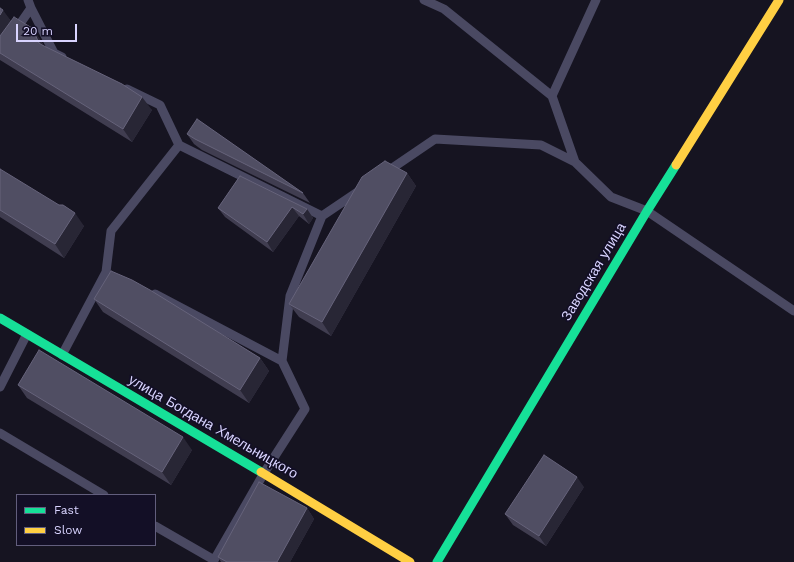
<!DOCTYPE html>
<meta charset="utf-8">
<style>
body{margin:0}
#map{position:relative;width:794px;height:562px;overflow:hidden;background:#161421;font-family:"Work Sans",sans-serif}
canvas{display:block}
.legend{position:absolute;left:16px;top:494px;width:140px;height:52px;box-sizing:border-box;background:#130f26;border:1px solid #625e7d;margin:0;padding:5px 7px;list-style:none;font-size:12px;color:#d9d4ff}
.legend li{display:flex;align-items:center;gap:8px;height:20px}
.legend b{width:20px;border:1px solid #625e7d}
.scale{position:absolute;left:16px;top:24px;width:61px;height:18px;box-sizing:border-box;border:2px solid #d9d4ff;border-top:0;padding-left:5px;font-size:12px;line-height:14px;white-space:nowrap;color:#d9d4ff;-webkit-text-stroke:3px #130f26;paint-order:stroke}
</style>
<div id="map">
<canvas width="794" height="562"></canvas>
<ul class="legend">
<li><b style="height:5px;background:#16e098"></b>Fast</li>
<li><b style="height:5px;background:#ffcf43"></b>Slow</li>
</ul>
<div class="scale">20 m</div>
</div>
<script>
const g = document.querySelector('canvas').getContext('2d');
g.lineJoin = 'round';
const poly = rows => new Path2D(rows.map(r => 'M' + r).join(''));
function stroke(path, color, width, dash) { g.strokeStyle = color; g.lineWidth = width; g.lineCap = dash ? 'butt' : 'round'; g.setLineDash(dash || []); g.stroke(path); }
function paint(path, color) { g.fillStyle = color; g.fill(path, 'evenodd'); }
function drawText(font, color, halo, rows, align = 'center') {
  g.font = font + ' "Work Sans",sans-serif'; g.lineWidth = 3.5; g.setLineDash([]); g.textBaseline = 'middle'; g.strokeStyle = halo; g.fillStyle = color; for (const [text, x, y, turn = 0] of rows) {
    g.save(); g.translate(x, y); g.rotate((+turn || 0) * Math.PI / 180); g.textAlign = isNaN(turn) ? turn : align; if (halo) g.strokeText(text, 0, 0); g.fillText(text, 0, 0); g.restore();
  }
}
const lane = poly([
 [424,0,444,9,552,96,575,162,611,197,647,211,794,311],
 [31,8,54,53,62,57],
 [15,31,31,8,28,0],
 [127,89,160,105,179,145,322,216],
 [552,96,596,0],
 [385,173,435,139,541,145,575,162],
 [155,294,282,361],
 [62,355,106,272,111,231,179,145],
 [0,387,27,334],
 [0,433,104,495],
 [155,526,214,560],
 [213,562,264,473,305,409,282,361,290,296,322,216,359,191]
]);
const fast = poly([
 [0,318,261,472],
 [437,562,647,211,676,165]
]);
const slow = poly([
 [676,165,779,0],
 [261,472,410,562]
]);
const wall = poly([
 [0,8,11,21,32,28,41,41,44,46,152,110,132,142,0,60],
 [187,134,303,193,310,203,202,150,194,144],
 [0,169,84,226,64,258,0,217],
 [407,173,416,186,331,336,299,317,289,304],
 [240,176,307,209,313,218,309,224,299,216,273,252,225,217,218,208],
 [94,299,260,358,269,371,249,403,103,312],
 [18,385,192,450,171,485,27,398],
 [584,487,546,546,513,525,505,514],
 [307,508,314,519,290,562,221,562,218,557]
]);
const shadedWall = poly([
 [3,10,13,24,0,42,0,15],
 [32,28,41,41,49,56,39,43],
 [142,97,152,110,132,142,123,129],
 [407,173,416,186,331,336,322,322],
 [292,207,299,216,273,252,267,242],
 [307,209,313,218,309,224,303,214],
 [75,213,84,226,64,258,55,244],
 [260,358,269,371,249,403,240,390],
 [183,437,192,450,171,485,162,472],
 [577,477,584,487,546,546,539,536],
 [307,508,314,519,290,562,277,562]
]);
const building = poly([
 [0,8,3,10,0,15,0,8],
 [14,17,32,28,39,43,42,45,122,84,142,97,123,129,0,53,0,36,14,17],
 [197,119,303,193,195,139,187,134,197,119],
 [385,161,407,173,322,322,289,304,362,177,385,161],
 [0,169,59,205,63,205,75,213,55,244,0,210,0,169],
 [240,176,307,209,303,214,292,207,267,242,218,208,240,176],
 [111,271,132,280,150,290,260,358,240,390,94,299,111,271],
 [39,350,183,437,162,472,18,385,39,350],
 [544,455,577,477,539,536,505,514,544,455],
 [259,482,307,508,277,562,227,562,218,557,259,482]
]);
const streetNames = [
 ["Заводская улица",594,272,-59],
 ["улица Богдана Хмельницкого",213,427,30]
];
stroke(lane, '#4a4962', 9);
stroke(fast, '#16e098', 9);
stroke(slow, '#ffcf43', 9);
paint(wall, '#403d50');
paint(shadedWall, '#282635');
paint(building, '#504e63');
stroke(building, '#66637b', 1);
drawText('14px', '#d9d4ff', '#130f26', streetNames);
</script>
